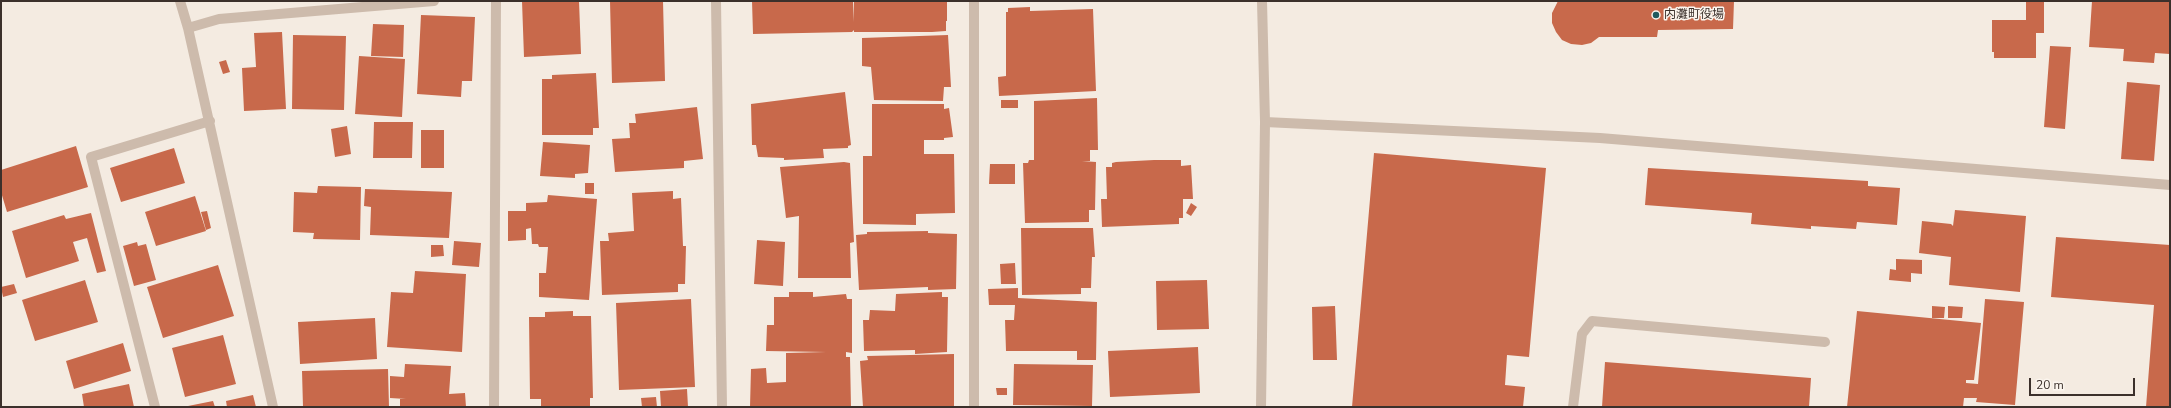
<!DOCTYPE html>
<meta charset="utf-8">
<style>
body{margin:0}
#map{position:relative;width:2171px;height:408px;overflow:hidden;background:#f4ebe1;font-family:"Nunito Sans",sans-serif}
canvas{display:block}
.frame{position:absolute;inset:0;border:2px solid #3b302b;pointer-events:none}
.scale{position:absolute;left:2029px;top:378px;width:106px;height:18px;box-sizing:border-box;border:2px solid #3b302b;border-top:0;padding-left:5px;font-size:12px;line-height:14px;white-space:nowrap;color:#3b302b;-webkit-text-stroke:3px #fbf5ee;paint-order:stroke}
</style>
<div id="map">
<canvas width="2171" height="408"></canvas>
<div class="frame"></div>
<div class="scale">20 m</div>
</div>
<script>
const g = document.querySelector('canvas').getContext('2d');
g.lineJoin = 'round';
function paint(path, color) { g.fillStyle = color; g.fill(path, 'evenodd'); }
const poly = rows => new Path2D(rows.map(r => 'M' + r).join(''));
function stroke(path, color, width, dash) { g.strokeStyle = color; g.lineWidth = width; g.lineCap = dash ? 'butt' : 'round'; g.setLineDash(dash || []); g.stroke(path); }
function drawText(font, color, halo, rows, align = 'center') {
  g.font = font + ' "Nunito Sans","Noto Sans JP",sans-serif'; g.lineWidth = 3; g.setLineDash([]); g.textBaseline = 'middle'; g.strokeStyle = halo; g.fillStyle = color; for (const [text, x, y, turn = 0] of rows) {
    g.save(); g.translate(x, y); g.rotate((+turn || 0) * Math.PI / 180); g.textAlign = isNaN(turn) ? turn : align; if (halo) g.strokeText(text, 0, 0); g.fillText(text, 0, 0); g.restore();
  }
}
const building = poly([
 [522,1,579,1,581,54,524,57],
 [610,1,663,1,665,81,612,83],
 [752,1,853,1,853,22,854,1,947,1,947,21,946,21,946,31,932,32,854,32,854,30,852,32,753,34],
 [1558,1,1734,1,1733,29,1658,30,1657,37,1599,37,1591,43,1582,45,1571,44,1562,40,1556,32,1552,23,1552,13],
 [2026,1,2044,1,2044,33,2036,33,2036,58,1994,58,1994,52,1992,52,1992,20,2026,20],
 [2092,1,2170,1,2170,54,2155,53,2154,63,2123,61,2124,49,2089,47],
 [1030,7,1030,11,1093,9,1096,91,999,96,998,77,1006,76,1006,12,1008,12,1008,8],
 [421,15,475,17,472,81,462,81,461,97,417,94],
 [373,24,404,25,403,57,371,56],
 [282,32,286,109,244,111,242,68,256,67,254,33],
 [293,35,346,36,344,110,292,109],
 [948,35,951,87,944,87,943,101,874,100,871,67,862,66,862,38],
 [2050,46,2071,47,2065,129,2044,127],
 [359,56,405,59,402,117,355,114],
 [226,60,230,72,223,74,219,62],
 [596,73,599,128,593,128,593,135,542,135,542,79,552,79,552,75],
 [2127,82,2160,85,2154,161,2121,159],
 [845,92,851,145,848,146,848,148,823,149,824,158,784,160,784,158,758,157,756,145,752,145,751,104],
 [1097,98,1098,150,1090,150,1090,161,1082,161,1096,162,1095,210,1089,210,1089,222,1025,223,1023,163,1028,163,1029,160,1034,160,1034,101],
 [1001,100,1018,100,1018,108,1001,108],
 [872,104,944,104,944,109,949,108,953,137,944,138,944,140,924,140,924,154,954,154,955,213,916,214,916,225,863,224,863,156,872,156],
 [697,107,703,159,684,161,684,168,615,172,612,139,630,138,629,123,636,123,635,114],
 [374,122,413,122,412,158,373,158],
 [347,126,351,154,335,157,331,129],
 [421,130,444,130,444,168,421,168],
 [543,142,590,145,588,173,575,174,575,178,540,176],
 [76,146,88,187,7,212,1,192,1,170],
 [174,148,185,183,121,202,110,168],
 [1374,153,1546,168,1529,357,1507,355,1505,385,1525,387,1523,407,1352,407],
 [1154,160,1181,160,1181,166,1191,165,1193,199,1183,199,1183,218,1179,218,1179,224,1102,227,1101,199,1107,199,1106,167,1112,167,1112,163,1116,162],
 [844,162,850,163,854,242,850,243,851,278,798,278,799,216,786,218,780,167],
 [990,164,1015,164,1015,184,989,184],
 [1648,168,1868,181,1868,186,1900,188,1897,225,1857,222,1856,229,1811,226,1811,229,1751,224,1752,213,1645,205],
 [585,183,594,183,594,194,585,194],
 [318,186,361,187,360,240,313,239,314,233,293,232,294,192,317,193],
 [365,189,452,192,449,238,370,235,371,207,364,206],
 [673,191,673,199,681,198,683,246,686,246,685,284,678,284,678,292,602,295,600,241,609,241,608,233,634,231,632,193],
 [548,195,597,199,589,300,539,297,539,273,546,273,548,247,539,247,538,244,532,244,531,228,526,229,526,240,508,241,508,211,526,211,526,203,547,202],
 [195,196,206,231,156,246,145,212],
 [1191,203,1197,207,1191,216,1186,213],
 [1955,210,2026,216,2020,292,1949,285,1951,257,1919,253,1922,221,1951,224,1953,226],
 [207,211,211,228,206,230,201,212],
 [91,213,106,271,97,273,87,238,73,242,79,261,26,278,12,231,64,215,66,219],
 [1021,228,1093,228,1095,257,1092,257,1091,288,1081,288,1081,294,1022,295],
 [928,231,928,233,957,234,956,289,928,290,928,287,859,290,856,235,867,234,867,232],
 [2056,237,2170,245,2170,407,2146,407,2154,305,2051,297],
 [757,240,785,242,783,286,754,284],
 [454,241,481,243,479,267,452,265],
 [137,242,138,246,146,244,156,280,134,286,123,246],
 [431,245,443,245,444,256,431,257],
 [1896,259,1922,260,1922,274,1911,273,1911,282,1889,280,1890,269,1896,270],
 [1015,263,1016,284,1001,284,1000,264],
 [218,265,234,316,163,338,147,287],
 [415,271,466,274,462,352,387,347,391,292,413,293],
 [85,280,98,322,35,341,22,300],
 [1207,280,1209,329,1157,330,1156,281],
 [14,284,17,293,3,297,1,287],
 [1018,288,1018,298,1097,302,1096,360,1077,360,1077,351,1006,351,1005,320,1014,320,1015,305,989,305,988,289],
 [789,292,813,292,813,297,846,294,847,299,852,299,852,353,846,352,846,357,850,357,851,407,750,407,751,369,766,368,767,383,786,382,786,353,826,352,766,351,767,325,774,325,774,297,789,297],
 [942,292,942,297,948,297,947,352,915,354,915,350,864,351,863,320,869,320,870,310,895,311,896,294],
 [691,299,695,387,619,390,616,303],
 [1985,299,2024,302,2015,405,1976,402,1977,398,1964,398,1963,407,1847,407,1857,311,1981,323,1974,380,1966,380,1966,383,1978,384],
 [1335,306,1337,360,1313,360,1312,307],
 [1932,306,1945,307,1944,318,1932,318],
 [1948,306,1963,307,1962,318,1948,318],
 [573,311,573,316,591,316,593,398,590,398,590,407,541,407,541,399,530,399,529,317,545,317,545,312],
 [375,318,377,359,300,364,298,322],
 [223,335,236,384,185,397,172,348],
 [123,343,131,371,74,389,66,361],
 [1198,347,1200,393,1110,397,1108,351],
 [954,354,954,407,863,407,860,361,868,360,867,356],
 [1605,362,1811,378,1809,407,1602,407],
 [405,364,451,366,449,394,465,393,466,407,400,407,400,399,406,399,390,398,390,376,404,377],
 [1014,364,1093,365,1092,406,1013,405],
 [388,369,389,407,303,407,302,371],
 [129,384,134,407,84,407,82,394],
 [996,388,1007,388,1007,395,997,395],
 [687,389,688,407,661,407,660,391],
 [253,395,256,407,227,407,226,401],
 [656,397,657,407,642,407,641,398],
 [213,401,215,407,188,407,188,406]
]);
const minor = poly([
 [180,1,188,28,273,407],
 [716,1,722,407],
 [974,1,974,407],
 [188,28,219,19,434,1],
 [1265,122,1600,138,2170,185],
 [155,407,91,157,210,121],
 [494,407,496,1],
 [1261,407,1265,122,1262,1],
 [1573,407,1582,334,1592,321,1825,342]
]);
const markers = [
 [1656,15,4,"#1f5a5e"]
];
const poiNames = [
 ["内灘町役場",1664,15]
];
paint(building, '#c8694b');
stroke(minor, '#cdbbac', 10);
for (const [x, y, r, color] of markers) { const dot = new Path2D(); dot.arc(x, y, r, 0, 2 * Math.PI); g.fillStyle = color; g.fill(dot); stroke(dot, '#fbf5ee', 1.5); }
drawText('12px', '#3b302b', '#fbf5ee', poiNames, 'left');
</script>
